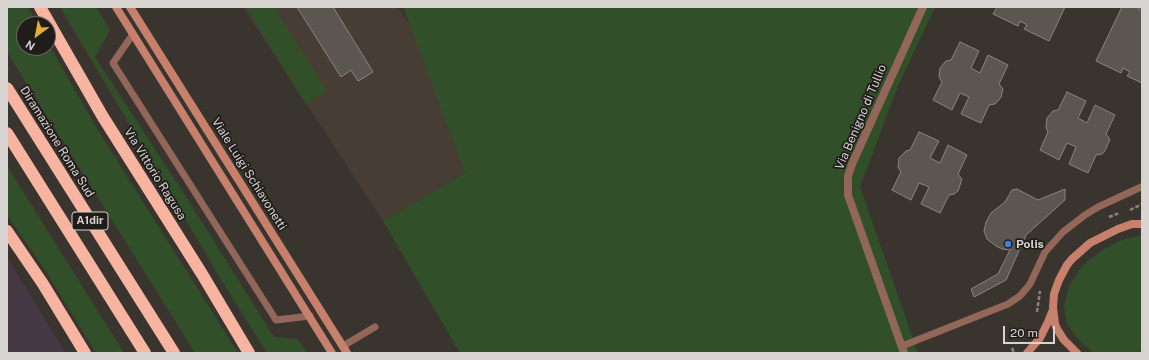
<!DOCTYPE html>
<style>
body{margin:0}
#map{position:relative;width:1149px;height:360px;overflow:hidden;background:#3a342f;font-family:"Public Sans",sans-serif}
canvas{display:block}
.frame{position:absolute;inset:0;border:8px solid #d7d3d0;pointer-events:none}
.north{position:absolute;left:16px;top:16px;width:40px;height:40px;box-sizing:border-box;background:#1f1c1a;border:1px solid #696563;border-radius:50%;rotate:212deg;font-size:11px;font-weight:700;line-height:16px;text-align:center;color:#d7d3d0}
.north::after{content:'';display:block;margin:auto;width:14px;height:18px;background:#deb133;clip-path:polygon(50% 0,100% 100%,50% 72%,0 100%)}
.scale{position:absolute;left:1003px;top:326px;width:52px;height:18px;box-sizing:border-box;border:2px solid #d7d3d0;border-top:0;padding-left:5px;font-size:12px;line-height:14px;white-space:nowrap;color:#d7d3d0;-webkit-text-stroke:3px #1f1c1a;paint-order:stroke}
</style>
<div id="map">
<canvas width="1149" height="360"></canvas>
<div class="frame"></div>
<div class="north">N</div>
<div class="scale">20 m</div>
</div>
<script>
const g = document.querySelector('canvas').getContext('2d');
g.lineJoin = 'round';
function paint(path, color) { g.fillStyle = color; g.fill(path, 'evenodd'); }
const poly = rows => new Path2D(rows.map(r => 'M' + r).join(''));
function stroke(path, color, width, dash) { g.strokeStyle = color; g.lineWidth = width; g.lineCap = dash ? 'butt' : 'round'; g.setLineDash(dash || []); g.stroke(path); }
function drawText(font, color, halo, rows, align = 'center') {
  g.font = font + ' "Public Sans",sans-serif'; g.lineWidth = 3.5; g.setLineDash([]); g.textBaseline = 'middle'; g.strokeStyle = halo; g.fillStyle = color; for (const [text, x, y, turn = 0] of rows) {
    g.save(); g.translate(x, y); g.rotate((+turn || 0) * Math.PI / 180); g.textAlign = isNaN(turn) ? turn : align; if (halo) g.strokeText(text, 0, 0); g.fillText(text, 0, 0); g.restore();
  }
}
const built = poly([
 [243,7,397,7,410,25,465,173,383,221]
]);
const industrial = poly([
 [7,257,62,347,65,353,7,353]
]);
const green = poly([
 [7,7,28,7,37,24,24,24,24,48,48,48,48,43,96,127,238,353,195,353,7,52],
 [60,7,96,7,110,30,95,57,183,192,274,337,298,339,307,353,267,353,226,288],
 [246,7,274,7,327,91,306,104],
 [403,7,935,7,897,88,860,187,918,353,460,353,383,221,465,173],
 [7,166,124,353,96,353,45,270,7,215],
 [1142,235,1142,350,1135,353,1095,353,1090,350,1079,340,1071,330,1066,321,1064,306,1069,286,1080,269,1088,261,1104,249,1122,240]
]);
const building = poly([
 [297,7,333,7,373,72,358,81,351,70,341,77,297,7],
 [997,7,1065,7,1049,41,1024,29,1027,25,1020,21,1018,26,993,14,997,7],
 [1122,7,1136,7,1142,10,1142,83,1127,76,1130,72,1123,68,1121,73,1096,61,1122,7],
 [960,42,979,51,971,68,980,73,988,55,1008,65,999,84,1003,89,1001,97,998,101,995,104,989,105,981,123,961,114,969,97,960,93,952,110,933,100,942,82,939,77,940,68,946,61,951,60,960,42],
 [1067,92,1086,101,1078,118,1087,123,1095,105,1115,115,1106,134,1110,139,1105,151,1102,154,1096,155,1088,173,1069,164,1076,147,1067,143,1059,160,1040,150,1048,132,1046,127,1047,118,1053,111,1058,110,1067,92],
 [919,132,939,141,930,158,940,163,948,145,967,155,958,174,962,179,958,191,954,194,949,195,940,213,921,204,929,187,919,183,911,200,892,190,901,172,898,167,899,158,906,151,910,150,919,132],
 [1017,189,1038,200,1065,189,1065,200,1026,235,1006,280,974,297,971,289,998,274,1010,250,1002,249,996,246,987,239,984,231,986,222,991,213,1005,202,1012,190,1017,189]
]);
const path = poly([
 [1130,210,1142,204],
 [1109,217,1119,213],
 [1037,312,1040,291],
 [1012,348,1014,353]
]);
const lane = poly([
 [133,34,113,63,276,320,310,316],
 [343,346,375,327],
 [902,346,1008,304,1020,296,1030,284,1045,252,1063,232,1085,215,1098,207,1141,187]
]);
const street = poly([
 [904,353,848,195,848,176,852,164,923,7]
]);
const secondary = poly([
 [116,7,332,353],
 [130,7,347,353],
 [1027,353,1040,338,1048,322,1052,312],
 [1077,353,1064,340,1057,329,1055,324,1053,307,1054,294,1059,280,1067,265,1072,259,1090,243,1118,229,1132,224,1142,224]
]);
const highway = poly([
 [40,7,103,117,202,274,249,353],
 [7,88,174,353],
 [7,133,145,353],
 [7,231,43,284,85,353]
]);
const markers = [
 [1008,244,4,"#3f7fe0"]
];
const shields = [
 [90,221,36]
];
const shieldNames = [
 ["A1dir",90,221]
];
const streetNames = [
 ["Via Benigno di Tullio",861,117,-67],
 ["Diramazione Roma Sud",57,142,58],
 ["Via Vittorio Ragusa",155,174,58],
 ["Viale Luigi Schiavonetti",249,174,58]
];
const poiNames = [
 ["Polis",1016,244]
];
paint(built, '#483d34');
paint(industrial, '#463745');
paint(green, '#315029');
paint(building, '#5c5650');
stroke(building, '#8b857f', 1);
stroke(path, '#898480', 2.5, [4, 2]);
stroke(lane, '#926659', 7);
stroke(street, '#926659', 8);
stroke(secondary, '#c6806c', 8);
stroke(highway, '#f6b4a1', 12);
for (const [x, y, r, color] of markers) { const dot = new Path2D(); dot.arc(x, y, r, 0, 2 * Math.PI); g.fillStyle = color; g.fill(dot); stroke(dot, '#1f1c1a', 1.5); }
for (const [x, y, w] of shields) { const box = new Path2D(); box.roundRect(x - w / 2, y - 9, w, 18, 3); g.fillStyle = '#1f1c1a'; g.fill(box); stroke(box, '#d7d3d0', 1); }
drawText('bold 11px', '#d7d3d0', null, shieldNames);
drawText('12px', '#d7d3d0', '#1f1c1a', streetNames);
drawText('bold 12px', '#d7d3d0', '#1f1c1a', poiNames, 'left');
</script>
